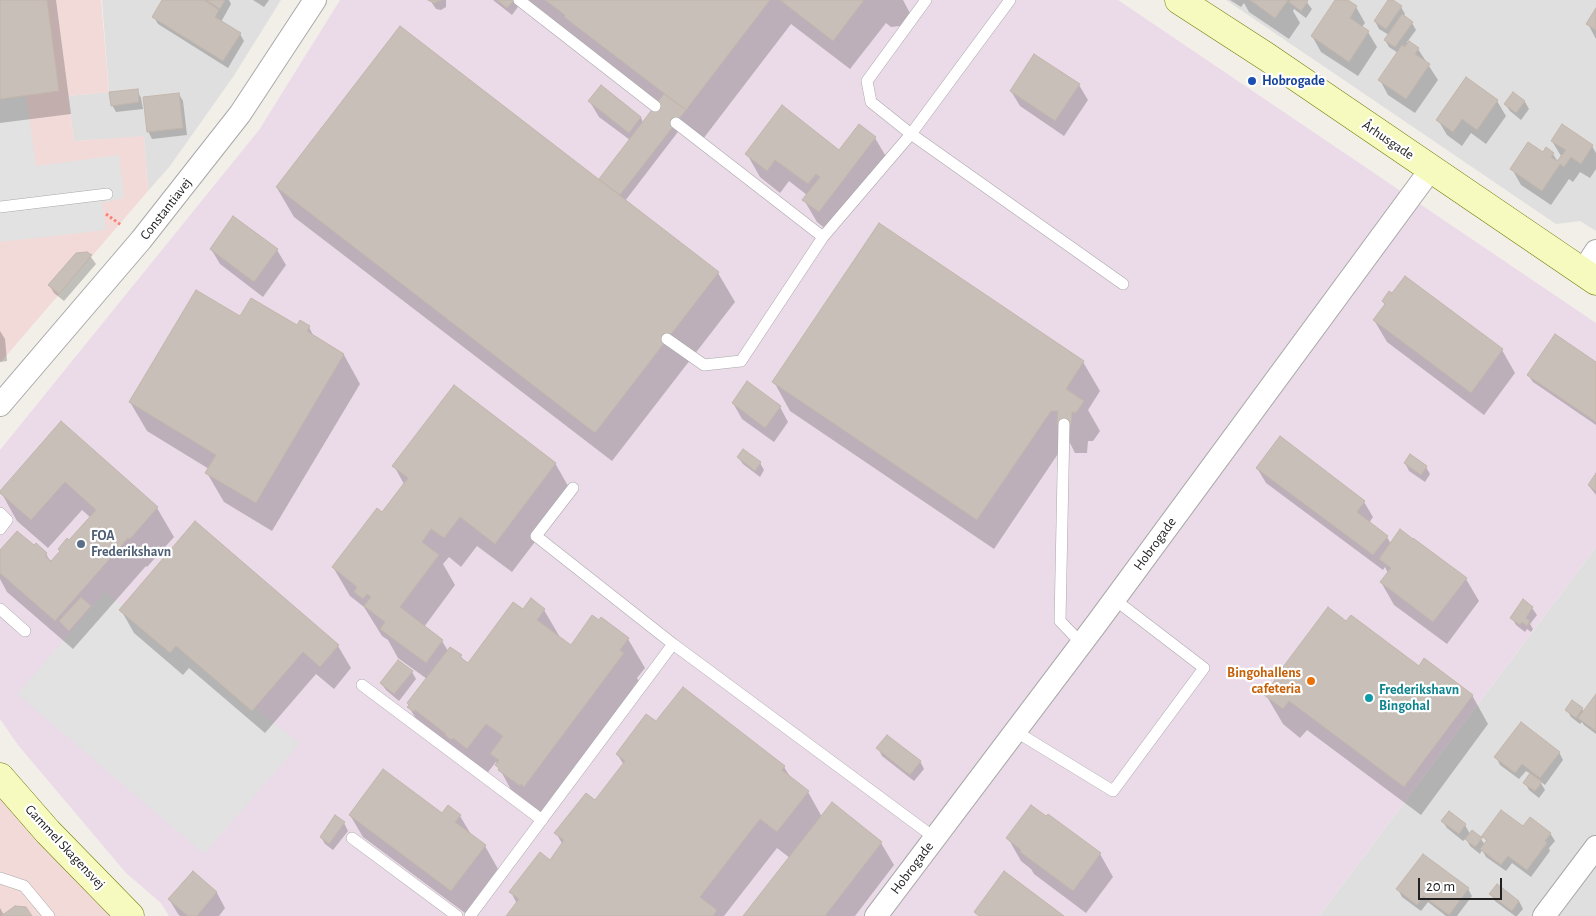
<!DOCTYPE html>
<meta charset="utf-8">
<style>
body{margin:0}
#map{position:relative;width:1596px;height:916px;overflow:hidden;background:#f2efe9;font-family:"Alegreya Sans",sans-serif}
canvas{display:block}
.scale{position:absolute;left:1418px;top:878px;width:84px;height:22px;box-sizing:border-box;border:2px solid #222;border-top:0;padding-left:6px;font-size:15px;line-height:18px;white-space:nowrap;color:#222;-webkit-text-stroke:4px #fff;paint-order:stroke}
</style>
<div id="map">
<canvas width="1596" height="916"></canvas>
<div class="scale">20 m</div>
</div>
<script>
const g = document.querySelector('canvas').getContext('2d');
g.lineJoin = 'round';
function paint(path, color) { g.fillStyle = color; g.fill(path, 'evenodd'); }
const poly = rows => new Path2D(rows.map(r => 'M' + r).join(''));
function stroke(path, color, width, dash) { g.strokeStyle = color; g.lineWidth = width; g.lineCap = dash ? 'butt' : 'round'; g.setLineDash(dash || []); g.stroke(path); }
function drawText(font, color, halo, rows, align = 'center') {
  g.font = font + ' "Alegreya Sans",sans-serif'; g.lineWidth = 4.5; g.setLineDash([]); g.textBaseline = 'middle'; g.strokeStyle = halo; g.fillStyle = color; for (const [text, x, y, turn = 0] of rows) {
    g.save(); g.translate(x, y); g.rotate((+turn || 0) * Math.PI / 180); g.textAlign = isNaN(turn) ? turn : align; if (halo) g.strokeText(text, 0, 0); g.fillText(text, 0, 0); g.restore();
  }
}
const residential = poly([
 [102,0,281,0,233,77,170,166,148,191,144,137,74,141,68,96,109,92],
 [1226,0,1596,0,1596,231,1580,221,1556,224],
 [1596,547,1596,916,1319,916]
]);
const commercial = poly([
 [0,0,101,0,109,92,68,96,74,141,144,136,148,191,0,363],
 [0,793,116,916,0,916]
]);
const industrial = poly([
 [340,0,1118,0,1596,323,1596,547,1319,916,169,916,161,903,126,873,18,745,0,719,0,450,259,130]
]);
const parking = poly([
 [26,96,36,166,119,155,124,198,102,203,106,230,0,242,0,99],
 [105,592,300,743,204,854,17,694]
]);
const shadow = poly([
 [0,0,56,0,71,114,0,123],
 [164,0,229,0,231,4,221,22,240,34,244,41,228,68,158,24,154,17],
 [253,0,269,0,264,7],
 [430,0,446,0,446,7,441,10,436,9],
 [493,0,523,0,512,15],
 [524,0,903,0,913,19,908,25,891,27,886,23,850,69,791,24,703,139,684,124,625,201,718,273,735,302,612,461,294,217,277,188,603,184,600,179,630,140,599,117,590,102,641,117,643,123,658,104],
 [1230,0,1305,0,1312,9,1306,18,1294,9,1293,11,1300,23,1289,39,1249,12,1244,3,1241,7],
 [1337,0,1345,0,1356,7,1365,23,1362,27,1368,32,1377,47,1358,76,1321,52,1312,36],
 [1389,0,1401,7,1405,14,1403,16,1412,23,1416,30,1407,42,1418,49,1438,80,1415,113,1388,95,1380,80,1398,53,1389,47,1385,40,1389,35,1379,29,1375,21],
 [1596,10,1596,39,1588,24],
 [1467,79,1497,101,1506,116,1486,144,1471,133,1462,146,1447,135,1438,120],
 [1079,85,1088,100,1064,136,1020,106,1011,91],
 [137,90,141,98,143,109,116,112,112,105],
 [179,94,183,101,187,135,152,139,148,131],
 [1525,102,1529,109,1521,120,1510,111,1505,104],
 [875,138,888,160,832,234,817,222,804,200,807,195,789,181,780,193,760,177,747,154,840,152],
 [1552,141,1592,146,1596,153,1596,169,1590,178,1580,172,1573,182,1569,179,1551,205,1521,185,1512,169,1543,153,1553,154,1558,162,1561,156],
 [234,218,277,250,286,265,263,297,220,264,211,249],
 [880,225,1083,362,1100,391,1088,410,1100,431,1093,441,1088,441,1087,453,1075,453,1068,439,994,549,790,411,774,382],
 [88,253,96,264,64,301,54,293,50,286],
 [1405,278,1502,350,1515,373,1484,415,1387,342,1374,320,1385,305,1383,301,1393,295],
 [240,317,297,327,309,327,314,337,344,355,360,384,272,531,224,502,207,473,209,469,147,431,130,402],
 [0,331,5,339,7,361,0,362],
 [1596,363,1596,425,1533,382,1528,375],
 [733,403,780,407,788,422,774,442,742,419],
 [62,423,157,508,174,537,147,567,146,566,73,649,7,592,0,579,0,552,46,554,51,562,91,518,82,510,48,548,17,521,1,492],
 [738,457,760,463,764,470,760,477,743,464],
 [555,463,572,493,512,572,477,546,461,567,449,557,443,564,455,585,424,627,442,641,448,651,461,656,463,661,468,664,523,610,544,610,561,639,571,647,628,639,645,668,637,678,640,683,541,815,516,799,496,762,484,777,426,736,409,707,427,679,398,658,388,640,382,636,364,607,350,596,333,567,382,513,404,484,394,466],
 [1405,463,1426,467,1430,474,1425,482,1409,471],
 [1257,468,1364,502,1373,517,1369,523,1387,537,1391,544,1466,579,1479,601,1447,644,1394,605,1381,582,1388,573,1385,567,1383,570,1266,483],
 [1596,475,1596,495,1589,486],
 [1532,608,1537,615,1530,624,1533,629,1531,632,1527,629,1525,632,1516,625,1512,618],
 [121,610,338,646,351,668,334,689,316,674,265,733,189,668,183,675,134,633],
 [1346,623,1419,667,1472,695,1488,724,1421,815,1307,730,1300,738,1283,724,1266,695],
 [412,672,416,679,399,701,386,690,381,683],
 [1596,696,1596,734,1584,725,1582,722,1580,724,1571,717,1567,710,1582,709,1584,712],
 [656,723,784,767,792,780,808,792,822,817,832,804,881,843,894,865,855,916,745,916,790,858,777,848,724,916,508,916,517,904,511,892,550,862,563,845,556,833,595,802,624,765,617,754],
 [878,748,920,761,924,769,914,781,882,756],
 [1559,752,1563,760,1545,785,1539,780,1545,790,1539,798,1529,790,1525,783,1531,774,1526,771,1519,779,1500,765,1496,757],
 [1449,813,1465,825,1470,834,1481,839,1485,845,1487,842,1483,836,1550,833,1555,841,1549,848,1550,851,1531,877,1512,863,1506,871,1486,857,1482,850,1480,854,1470,846,1466,838,1463,841,1447,828,1442,821],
 [350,815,460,816,472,836,485,846,498,869,465,913,363,837],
 [1048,816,1100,854,1113,877,1086,913,1034,874,1031,869,1021,861,1008,838],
 [344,823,348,831,333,850,325,844,321,837],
 [193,872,217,893,225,908,219,916,180,916,178,914,169,899],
 [1398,889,1468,889,1472,896,1457,916,1446,916,1428,902,1421,911,1402,897],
 [1491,894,1519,901,1523,909,1517,916,1515,916,1495,901],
 [0,908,4,915,31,916,0,916]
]);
const building = poly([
 [0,0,47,0,59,91,0,99,0,0],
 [162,0,204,0,219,10,215,17,241,33,223,61,152,17,162,0],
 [206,0,225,0,220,9,206,0],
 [428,0,442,0,434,3,428,0],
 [497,0,514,0,507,8,497,0],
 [545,0,770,0,686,110,564,17,565,15,545,0],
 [780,0,864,0,833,41,780,0],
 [1250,0,1288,0,1275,18,1250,0],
 [1291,0,1307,0,1308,1,1301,11,1289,2,1291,0],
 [1335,0,1348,0,1357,6,1350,18,1369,31,1349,62,1311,36,1335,0],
 [1388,0,1393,0,1402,6,1386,29,1374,21,1388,0],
 [1596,8,1596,30,1586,24,1596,8],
 [1402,14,1413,22,1395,47,1384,40,1402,14],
 [400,26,719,272,595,433,276,187,400,26],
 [1409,41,1419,48,1415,54,1430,64,1406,99,1378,80,1402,45,1405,47,1409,41],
 [1034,54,1080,84,1055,121,1010,91,1034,54],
 [1466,77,1498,100,1477,130,1462,119,1453,132,1436,120,1466,77],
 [601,85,641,117,629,133,588,101,601,85],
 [138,89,139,102,111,106,109,92,138,89],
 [1513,92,1525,101,1516,113,1504,104,1513,92],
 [179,93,183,128,147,132,143,97,179,93],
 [664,94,686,110,620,195,599,179,664,94],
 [782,105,839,150,859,124,876,137,819,212,802,200,820,177,816,174,808,184,775,160,767,171,745,154,782,105],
 [1562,124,1593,145,1581,164,1571,157,1564,167,1560,164,1542,191,1510,169,1528,142,1543,152,1546,147,1554,153,1551,157,1557,161,1566,150,1551,141,1562,124],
 [233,216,278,249,254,282,210,249,233,216],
 [879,223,1084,361,1066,389,1084,401,1076,413,1072,412,1071,425,1057,424,1058,411,1051,411,977,520,772,382,879,223],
 [87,252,92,255,59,294,48,285,76,253,87,252],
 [1405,276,1503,349,1471,393,1373,320,1385,304,1382,301,1389,291,1392,293,1405,276],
 [196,290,240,316,251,298,297,325,300,320,310,326,307,331,344,354,256,503,205,473,216,455,129,402,196,290],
 [1555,334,1596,362,1596,422,1527,375,1555,334],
 [747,381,781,406,765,428,732,403,747,381],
 [454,385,556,463,495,544,460,517,444,538,431,529,422,542,439,555,400,607,443,640,426,663,380,629,385,622,364,606,371,597,367,594,363,599,354,592,357,587,332,567,377,508,382,512,408,478,392,466,454,385],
 [61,421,158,507,130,539,128,538,55,621,0,573,0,550,17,531,34,545,36,543,47,553,45,556,51,561,60,551,58,549,67,538,69,540,96,510,65,482,31,520,0,493,0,491,61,421],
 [1280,436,1365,501,1357,512,1388,536,1373,555,1256,468,1280,436],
 [743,449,761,462,755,471,737,457,743,449],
 [1410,454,1427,466,1421,475,1404,463,1410,454],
 [1596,473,1596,491,1588,485,1596,473],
 [195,521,339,645,320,667,303,652,252,711,176,646,170,653,119,610,195,521],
 [1400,529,1413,539,1413,538,1467,578,1433,622,1380,582,1391,568,1379,559,1400,529],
 [81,597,91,606,69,631,59,621,81,597],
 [531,598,545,609,537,620,571,645,592,615,599,620,601,617,629,638,620,650,624,653,524,787,521,784,520,786,498,770,499,768,495,765,499,760,490,754,503,736,486,724,467,749,453,738,451,740,445,735,446,734,415,710,414,712,407,707,409,705,407,703,450,647,462,655,460,657,468,663,513,602,523,609,531,598],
 [1523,599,1533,607,1526,618,1530,621,1527,626,1522,622,1520,625,1510,618,1523,599],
 [1328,607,1346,621,1351,615,1419,666,1424,658,1473,695,1404,787,1289,701,1283,709,1264,695,1275,680,1274,679,1328,607],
 [398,660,413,671,394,694,380,683,398,660],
 [683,687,785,766,782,770,809,791,777,832,760,819,700,897,717,910,713,916,506,916,519,899,509,892,540,852,550,860,564,840,554,833,586,793,595,800,625,761,616,754,646,714,656,721,683,687],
 [1596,694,1596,731,1578,718,1596,694],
 [1572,700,1583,708,1576,718,1565,710,1572,700],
 [1521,722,1560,752,1540,778,1522,764,1515,773,1494,757,1521,722],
 [887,735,921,761,910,775,876,748,887,735],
 [383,769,442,813,448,805,461,815,455,822,486,845,451,891,349,815,383,769],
 [1530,773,1542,782,1535,791,1523,783,1530,773],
 [832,802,882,842,825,916,743,916,832,802],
 [1031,805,1046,816,1048,814,1101,853,1073,891,1020,852,1021,850,1006,838,1031,805],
 [1501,810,1523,826,1530,817,1551,833,1545,841,1547,843,1527,870,1508,856,1501,865,1480,849,1487,840,1483,837,1475,847,1465,839,1472,830,1481,837,1501,810],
 [1449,811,1466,824,1459,834,1441,821,1449,811],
 [335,815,345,822,329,844,320,837,335,815],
 [1423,854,1469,888,1449,915,1423,896,1417,905,1396,889,1423,854],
 [193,871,217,892,197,916,188,916,168,899,193,871],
 [1004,871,1064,916,979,916,974,912,1004,871],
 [1497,884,1519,901,1512,911,1489,894,1497,884],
 [15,906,26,907,32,916,1,916,15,906]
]);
const path = poly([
 [106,214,121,225]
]);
const lane = poly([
 [519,0,655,106],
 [926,0,867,81,871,102,911,134,1123,284],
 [676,123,823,237],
 [0,207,107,194],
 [667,339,704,365,741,361,823,237,911,134,1010,0],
 [1064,424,1060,621,1081,643],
 [573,488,536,536,673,644,935,838],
 [0,513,7,520,0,529],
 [0,609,25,631],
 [362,685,542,820],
 [1015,731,1113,791,1204,668,1114,599],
 [352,838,457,916],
 [0,878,24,886,49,916],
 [470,916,673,644]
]);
const street = poly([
 [1583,271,1596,251],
 [0,405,141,240,240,114,315,0],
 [876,916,1097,623,1431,169],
 [1544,916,1596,847]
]);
const secondary = poly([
 [1179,0,1267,57,1596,281],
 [0,777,48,832,130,916]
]);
const markers = [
 [1252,81,5,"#1a4fb4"],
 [81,544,5,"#5c6f8a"],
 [1311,681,5,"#e8710a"],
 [1369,698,5,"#0f9aa8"]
];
const transitNames = [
 ["Hobrogade",1262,81]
];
const streetNames = [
 ["Århusgade",1388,140,34],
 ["Constantiavej",166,209,-52],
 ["Hobrogade",1155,544,-54],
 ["Gammel Skagensvej",65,847,47],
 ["Hobrogade",912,868,-53]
];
const serviceNames = [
 ["FOA",91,536],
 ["Frederikshavn",91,552]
];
const foodNames = [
 ["Bingohallens",1301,673],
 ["cafeteria",1301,689]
];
const cultureNames = [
 ["Frederikshavn",1379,690],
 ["Bingohal",1379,706]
];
paint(residential, '#e0dfdf');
paint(commercial, '#f2dad9');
paint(industrial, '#ebdbe8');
paint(parking, '#e2e2e2');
paint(shadow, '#0003');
paint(building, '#c7bfb8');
stroke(building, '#c4b6ab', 1);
stroke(lane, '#a9a9a9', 12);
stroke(street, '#a9a9a9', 24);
stroke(secondary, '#707d05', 29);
stroke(path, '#fa8072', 3, [2.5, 2.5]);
stroke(lane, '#fff', 11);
stroke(street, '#fff', 22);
stroke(secondary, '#f7fabf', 28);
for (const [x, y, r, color] of markers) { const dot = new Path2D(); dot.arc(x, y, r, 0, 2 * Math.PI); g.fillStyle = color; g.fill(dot); stroke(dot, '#fff', 2); }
drawText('bold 14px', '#164399', '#fff', transitNames, 'left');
drawText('14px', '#222', '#fff', streetNames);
drawText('bold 14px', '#4e5e75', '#fff', serviceNames, 'left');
drawText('bold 14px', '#c56008', '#fff', foodNames, 'right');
drawText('bold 14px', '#0d838f', '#fff', cultureNames, 'left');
</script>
